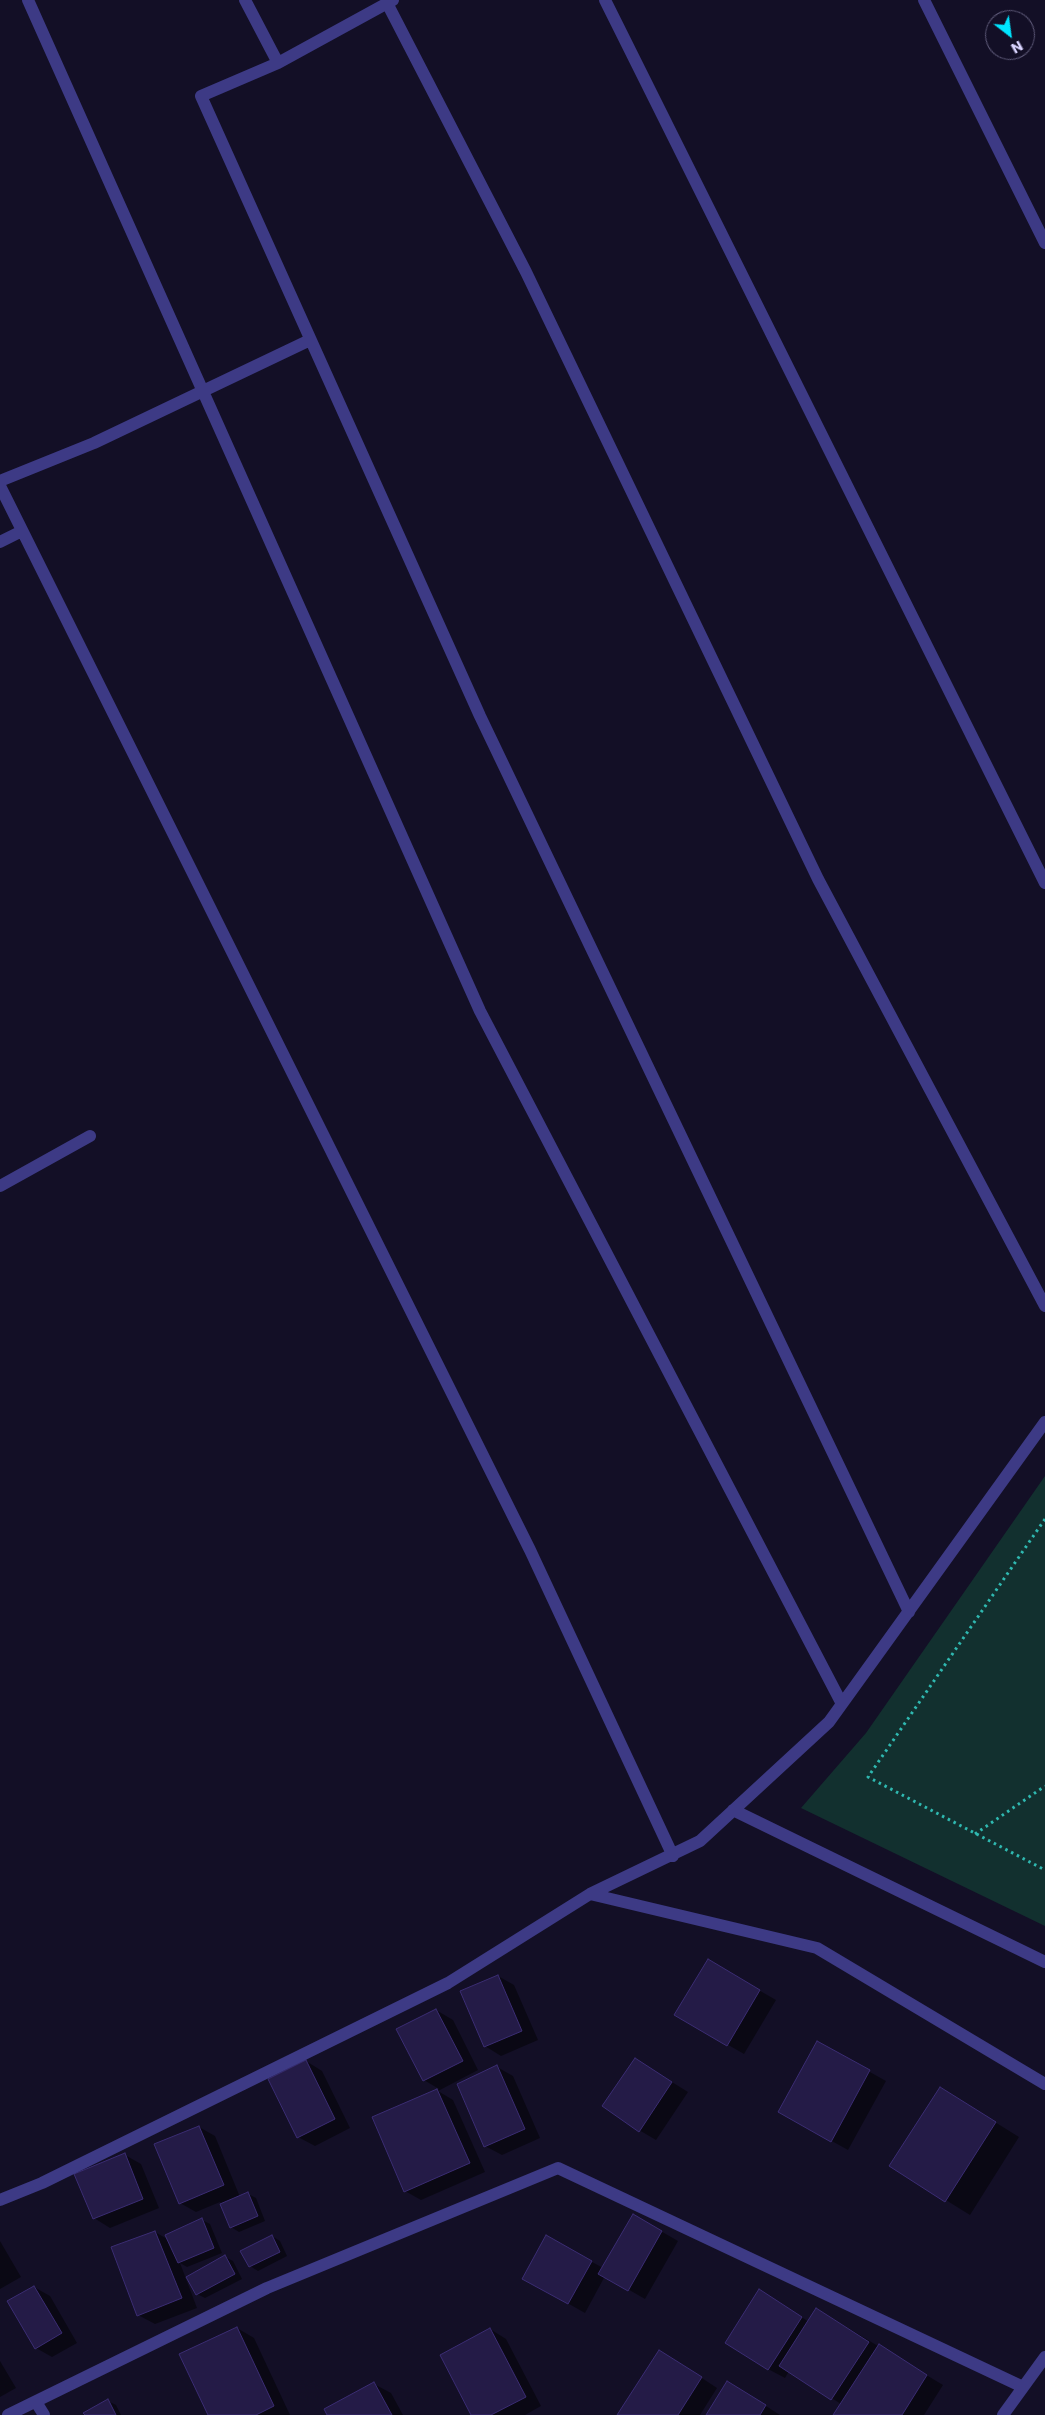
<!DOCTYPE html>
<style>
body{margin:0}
#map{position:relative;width:1045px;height:2415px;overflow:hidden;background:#130f26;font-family:Poppins,sans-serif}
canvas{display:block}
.north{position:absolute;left:985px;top:10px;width:50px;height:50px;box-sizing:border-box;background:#130f26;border:1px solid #625e7d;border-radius:50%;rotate:150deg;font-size:14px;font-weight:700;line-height:20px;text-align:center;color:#d9d4ff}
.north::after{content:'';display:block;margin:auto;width:18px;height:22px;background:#00e5ff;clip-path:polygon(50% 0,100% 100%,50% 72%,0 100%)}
</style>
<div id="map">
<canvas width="1045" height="2415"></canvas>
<div class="north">N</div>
</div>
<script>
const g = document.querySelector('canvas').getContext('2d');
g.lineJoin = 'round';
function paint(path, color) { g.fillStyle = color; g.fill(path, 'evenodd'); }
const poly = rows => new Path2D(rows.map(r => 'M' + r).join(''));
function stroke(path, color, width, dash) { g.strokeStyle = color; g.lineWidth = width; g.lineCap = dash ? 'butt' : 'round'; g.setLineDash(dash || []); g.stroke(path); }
const green = poly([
 [1045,1476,1045,1926,801,1808,866,1733]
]);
const shadow = poly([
 [708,1961,776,2000,744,2054,676,2015],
 [498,1976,514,1985,538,2040,501,2056,485,2046],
 [436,2010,453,2020,478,2070,438,2091,453,2100,485,2172,421,2200,405,2191,373,2118,439,2089,424,2080],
 [818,2043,886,2081,848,2150,796,2121],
 [635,2059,688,2092,656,2140,639,2130],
 [306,2061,322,2071,350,2128,315,2146,298,2137],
 [497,2067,513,2076,540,2138,502,2155,485,2146],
 [940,2088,1019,2137,970,2215,891,2166],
 [199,2127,215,2136,240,2197,248,2194,256,2198,265,2221,239,2232,231,2227,220,2202,196,2212,180,2203],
 [125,2155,141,2164,159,2208,110,2228,94,2218],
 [633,2215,678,2241,645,2299,605,2276,585,2313,523,2278,547,2237,603,2268],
 [202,2220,210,2224,222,2253,187,2267,180,2263,197,2308,155,2324,138,2315,155,2232,169,2240],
 [272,2236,280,2241,287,2256,258,2271,250,2266,242,2251],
 [0,2241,21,2277,0,2289],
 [225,2257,233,2261,242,2279,205,2298,197,2294],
 [34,2287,50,2296,77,2343,52,2357,36,2348],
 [776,2300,809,2322,833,2319,943,2385,924,2415,835,2415,841,2404,789,2371,785,2378,768,2369],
 [237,2328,254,2338,290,2415,209,2415],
 [490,2329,506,2339,541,2406,525,2415,472,2415],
 [0,2361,16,2388,0,2397],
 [676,2361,717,2388,700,2415,618,2415],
 [374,2384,391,2393,403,2415,329,2415],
 [744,2392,780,2415,707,2415],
 [108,2401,116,2405,121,2415,86,2415]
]);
const building = poly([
 [708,1959,760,1990,727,2046,674,2015,708,1959],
 [498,1975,522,2031,484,2047,460,1991,498,1975],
 [436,2009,463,2061,423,2081,396,2029,436,2009],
 [817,2041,870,2070,831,2142,778,2112,817,2041],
 [635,2058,672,2082,639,2132,602,2106,635,2058],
 [306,2060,335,2119,297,2138,268,2079,306,2060],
 [497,2065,525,2129,484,2147,457,2084,497,2065],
 [940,2087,996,2122,945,2202,889,2166,940,2087],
 [437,2089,470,2163,404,2192,372,2117,437,2089],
 [199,2126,224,2185,179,2204,154,2144,199,2126],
 [125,2153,143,2199,93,2219,74,2174,125,2153],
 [248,2192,258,2216,230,2228,220,2204,248,2192],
 [633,2214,662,2231,628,2291,598,2274,633,2214],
 [202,2218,214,2248,178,2263,165,2235,202,2218],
 [155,2231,182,2298,137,2316,111,2247,155,2231],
 [272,2235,280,2252,249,2267,240,2251,272,2235],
 [546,2235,592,2261,568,2304,522,2279,546,2235],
 [225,2255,235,2274,196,2295,186,2277,225,2255],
 [34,2286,62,2333,35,2349,7,2301,34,2286],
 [759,2289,802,2317,768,2370,725,2343,759,2289],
 [816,2308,869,2342,831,2400,779,2366,816,2308],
 [237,2327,274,2406,256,2415,208,2415,179,2354,237,2327],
 [490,2328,526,2397,491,2415,471,2415,440,2355,490,2328],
 [879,2344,927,2375,902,2415,833,2415,879,2344],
 [659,2350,702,2377,678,2415,617,2415,659,2350],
 [727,2381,766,2405,760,2415,706,2415,727,2381],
 [374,2382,392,2415,327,2415,324,2409,374,2382],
 [108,2399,116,2415,85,2415,83,2413,108,2399]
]);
const path = poly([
 [1045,1519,868,1777,1045,1870],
 [975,1834,1045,1786]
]);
const minor = poly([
 [28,0,480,1011,842,1704],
 [245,0,278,63],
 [393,0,278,63,201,96,480,716,909,1612],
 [605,0,1045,883],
 [924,0,1045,243],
 [387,3,526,272,818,879,1045,1306],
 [0,481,94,443,310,340],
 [0,486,530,1550,673,1856],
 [0,542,22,531],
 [0,1186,90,1136],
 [733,1810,1045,1962],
 [590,1894,817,1948,1045,2084],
 [0,2200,42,2183,448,1983,590,1894,700,1841,829,1722,1045,1422],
 [36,2402,44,2415],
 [8,2415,267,2288,558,2168,1023,2387],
 [1003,2415,1045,2357]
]);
paint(green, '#12302f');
paint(shadow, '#0007');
paint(building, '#241b47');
stroke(building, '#3b2d73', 1);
stroke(path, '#2fb8b0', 3, [2.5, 4]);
stroke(minor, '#3d3a85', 12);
</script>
